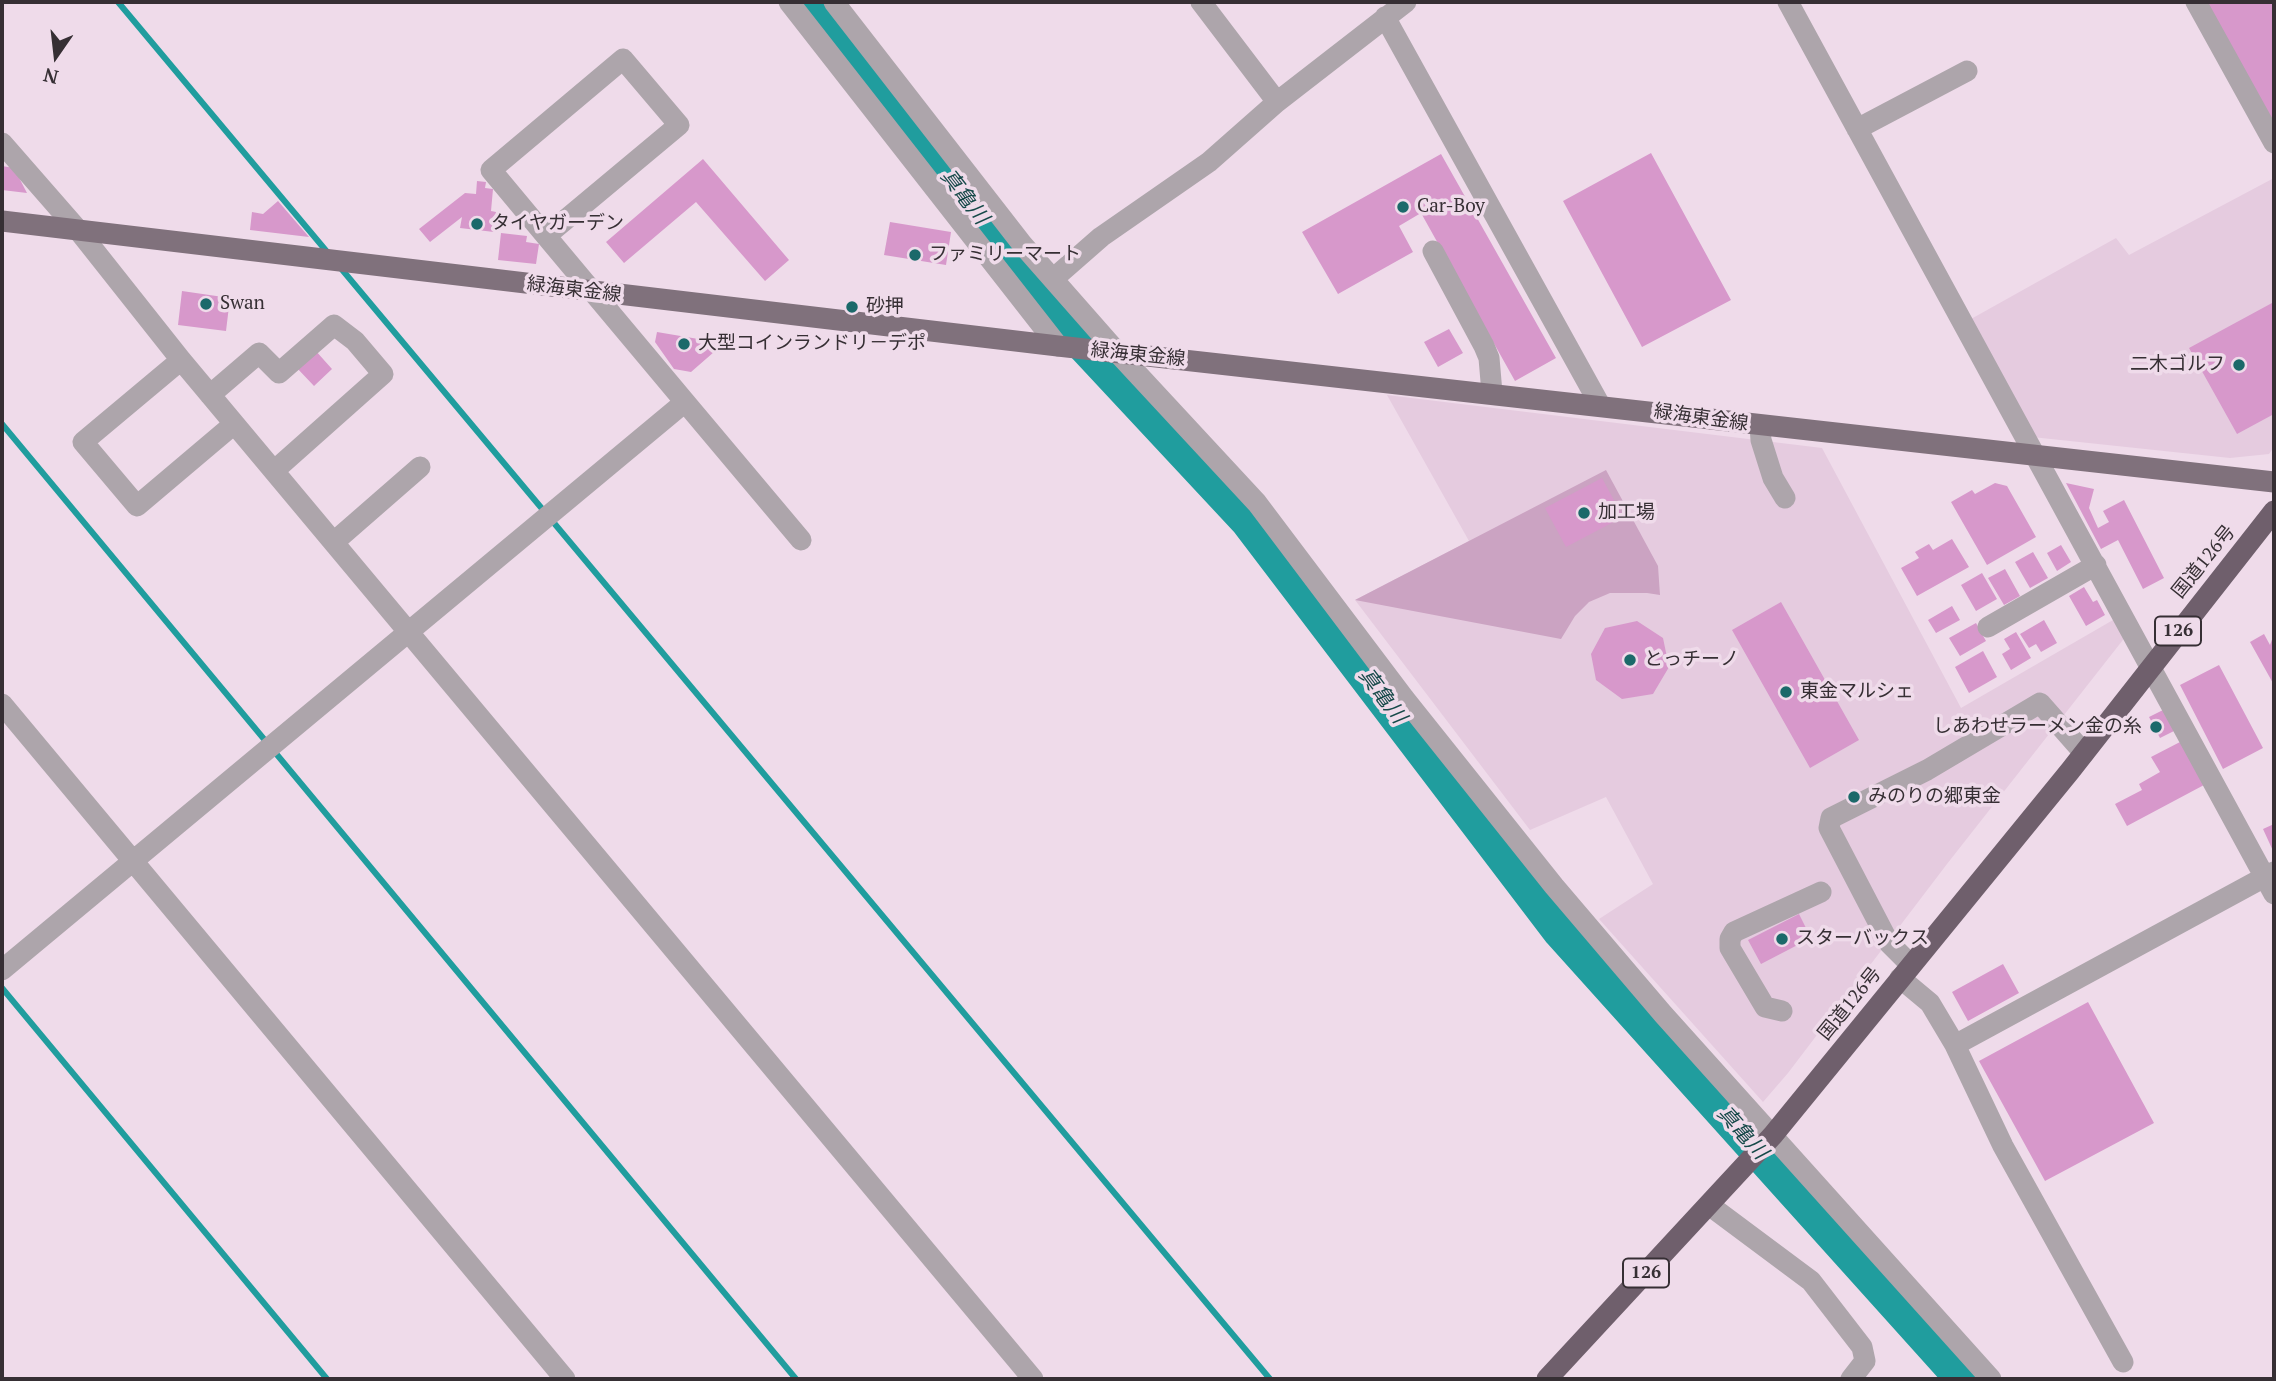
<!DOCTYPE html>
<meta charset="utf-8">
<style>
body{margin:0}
#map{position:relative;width:2276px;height:1381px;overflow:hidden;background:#efdbea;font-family:"PT Serif",serif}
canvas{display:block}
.frame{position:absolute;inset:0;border:4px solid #362f34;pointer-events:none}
.north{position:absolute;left:21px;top:21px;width:70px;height:70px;-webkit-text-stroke:5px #efdbea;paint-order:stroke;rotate:194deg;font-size:19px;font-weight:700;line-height:28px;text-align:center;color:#362f34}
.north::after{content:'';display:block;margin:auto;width:24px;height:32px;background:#362f34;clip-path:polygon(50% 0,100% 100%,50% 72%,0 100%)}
</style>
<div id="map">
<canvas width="2276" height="1381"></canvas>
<div class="frame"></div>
<div class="north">N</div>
</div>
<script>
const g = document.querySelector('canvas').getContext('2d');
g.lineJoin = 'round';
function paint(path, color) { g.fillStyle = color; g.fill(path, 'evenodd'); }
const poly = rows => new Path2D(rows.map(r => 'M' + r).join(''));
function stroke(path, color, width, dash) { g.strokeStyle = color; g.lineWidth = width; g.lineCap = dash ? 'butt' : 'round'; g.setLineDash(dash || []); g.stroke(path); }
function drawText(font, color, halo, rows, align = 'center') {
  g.font = font + ' "PT Serif","Noto Sans JP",serif'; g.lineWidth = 7; g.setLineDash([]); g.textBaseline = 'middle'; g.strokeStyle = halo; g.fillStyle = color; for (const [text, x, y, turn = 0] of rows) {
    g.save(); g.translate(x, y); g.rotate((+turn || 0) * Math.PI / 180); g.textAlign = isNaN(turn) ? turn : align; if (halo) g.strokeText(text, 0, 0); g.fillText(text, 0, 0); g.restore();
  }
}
const built = poly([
 [2274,178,2274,447,2269,454,2230,458,2032,437,1971,319,2116,238,2129,255],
 [1387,395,1822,448,1961,708,2113,620,2126,636,1947,864,1788,1073,1763,1102,1599,919,1653,884,1606,797,1530,830,1355,600,1469,541]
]);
const green = poly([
 [1606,470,1658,566,1660,595,1647,593,1610,593,1589,602,1575,616,1561,639,1355,600]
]);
const stream = poly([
 [118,2,328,253],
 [339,266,1270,1379],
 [2,424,796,1379],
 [2,988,327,1379]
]);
const river = poly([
 [812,2,1043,300,1249,521,1561,931,1964,1379]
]);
const building = poly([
 [2207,2,2274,2,2274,125],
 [1651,153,1731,300,1642,347,1563,201],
 [1441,154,1556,358,1515,381,1421,213,1399,226,1413,252,1338,294,1302,232],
 [703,159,789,260,765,281,696,202,624,263,606,242],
 [2,166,14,168,27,193,2,190],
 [477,181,486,182,485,188,493,189,491,211,496,212,494,232,460,228,462,217,430,242,419,229,465,193,476,194],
 [278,201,309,237,250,230,252,212,263,214],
 [890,222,951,232,946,265,884,255],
 [501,233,527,236,526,242,539,244,536,264,498,260],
 [182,291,230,298,226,331,178,325],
 [2272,303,2274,306,2274,414,2237,434,2189,348],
 [1449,329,1463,353,1438,367,1424,342],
 [657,332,716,342,714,352,691,372,674,369,655,342],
 [315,350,332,369,314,386,296,367],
 [1602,478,1623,517,1566,547,1545,508],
 [1995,483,2007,486,2036,537,1987,565,1951,502,1972,490,1975,494],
 [2066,483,2094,489,2089,508,2098,528,2109,522,2103,511,2124,500,2164,578,2143,589,2118,540,2101,549],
 [1952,539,1969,567,1917,596,1901,568,1919,558,1915,552,1929,544,1933,550],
 [2061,545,2071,562,2057,571,2047,553],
 [2033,552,2048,578,2030,588,2015,562],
 [2005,569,2020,596,2004,605,1988,578],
 [1982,573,1997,599,1976,611,1961,585],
 [2084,587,2093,602,2097,600,2105,615,2086,626,2069,596],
 [1781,602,1859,740,1810,768,1732,630],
 [1952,606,1960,620,1936,633,1928,620],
 [2044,620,2057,643,2041,652,2036,644,2029,648,2020,634],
 [1637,621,1663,638,1669,667,1653,694,1622,699,1596,680,1591,654,1605,628],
 [1976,623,1986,641,1960,656,1949,638],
 [2016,632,2031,658,2011,670,2002,654,2010,649,2004,639],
 [2264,634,2270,645,2274,634,2274,685,2250,642],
 [1983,651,1997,677,1969,693,1955,667],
 [2219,665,2263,748,2223,769,2180,685],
 [2163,710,2174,731,2160,738,2149,717],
 [2180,742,2204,785,2127,826,2115,804,2142,790,2139,784,2160,772,2151,757],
 [2274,824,2274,853,2263,829],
 [1799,914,1811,938,1761,964,1748,940],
 [2003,964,2019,993,1968,1021,1952,992],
 [2088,1002,2154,1123,2045,1181,1979,1061]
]);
const minor = poly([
 [789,2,1058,346],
 [834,2,1022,244,1117,352,1257,503,1404,698,1554,886,1663,1014,1991,1379],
 [1201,2,1277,102],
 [1788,2,2274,894],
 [2196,2,2274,143],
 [1385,17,1600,405],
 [1857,129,1967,71],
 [2,143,78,230,181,360,1033,1379],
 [546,236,679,125,623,59,491,170,546,236,685,402,801,540],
 [1433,251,1484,346,1489,358,1492,393],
 [1053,279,1101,237,1209,162,1277,102,1406,2],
 [181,360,83,442,137,506,234,424],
 [210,395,259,353,279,373,334,325,355,341,383,374,275,470],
 [1760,426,1761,440,1773,478,1785,498],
 [334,542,420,467],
 [1988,627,2096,565],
 [2,704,565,1379],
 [1911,965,1889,943,1829,828,1831,818,1927,770,2040,703,2084,753],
 [2,970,685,402],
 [1900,978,1930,1003,1955,1045,2003,1146,2123,1362],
 [1782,1011,1765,1007,1730,948,1730,939,1734,932,1821,892],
 [1955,1045,2274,872],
 [1709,1205,1811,1281,1862,1347,1865,1361,1851,1379]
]);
const major = poly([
 [2,221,1058,346,2274,482]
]);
const highway = poly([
 [1547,1379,1773,1135,2070,771,2274,511]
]);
const markers = [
 [1403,207,7,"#1b696a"],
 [477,224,7,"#1b696a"],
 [915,255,7,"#1b696a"],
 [206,304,7,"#1b696a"],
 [852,307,7,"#1b696a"],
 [684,344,7,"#1b696a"],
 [2239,365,7,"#1b696a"],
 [1584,513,7,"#1b696a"],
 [1630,660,7,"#1b696a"],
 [1786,692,7,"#1b696a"],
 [2156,727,7,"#1b696a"],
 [1854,797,7,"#1b696a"],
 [1782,939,7,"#1b696a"]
];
const shields = [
 [2178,631,46],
 [1646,1273,46]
];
const shieldNames = [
 ["126",2178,631],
 ["126",1646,1273]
];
const poiNames = [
 ["Car-Boy",1417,207],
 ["タイヤガーデン",491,224],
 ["ファミリーマート",929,255],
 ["Swan",220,304],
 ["砂押",866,307],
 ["大型コインランドリ－デポ",698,344],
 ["二木ゴルフ",2225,365,"right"],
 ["加工場",1598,513],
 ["とっチーノ",1644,660],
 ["東金マルシェ",1800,692],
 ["しあわせラーメン金の糸",2142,727,"right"],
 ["みのりの郷東金",1868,797],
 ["スターバックス",1796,939]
];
const streetNames = [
 ["緑海東金線",574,290,7],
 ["緑海東金線",1138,355,6],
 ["緑海東金線",1701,418,8],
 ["国道126号",2204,562,-51],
 ["国道126号",1850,1004,-51]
];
const waterNames = [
 ["真亀川",964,197,52],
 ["真亀川",1382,696,53],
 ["真亀川",1742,1133,48]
];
paint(built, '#e5cbdf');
paint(green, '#cba3c2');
stroke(stream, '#209d9e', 6);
stroke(river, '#209d9e', 37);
paint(building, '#d798cb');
stroke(minor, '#ada5ab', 21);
stroke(major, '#80717c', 21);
stroke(highway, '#6f5f6c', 21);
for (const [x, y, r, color] of markers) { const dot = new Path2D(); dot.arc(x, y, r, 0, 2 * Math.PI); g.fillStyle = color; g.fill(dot); stroke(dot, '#efdbea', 2.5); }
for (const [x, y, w] of shields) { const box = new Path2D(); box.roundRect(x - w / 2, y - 14.5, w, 29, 5); g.fillStyle = '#efdbea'; g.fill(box); stroke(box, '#362f34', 2); }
drawText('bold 18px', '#362f34', null, shieldNames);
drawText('19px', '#362f34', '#efdbea', poiNames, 'left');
drawText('19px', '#362f34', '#efdbea', streetNames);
drawText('italic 21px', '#164949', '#efdbea', waterNames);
</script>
